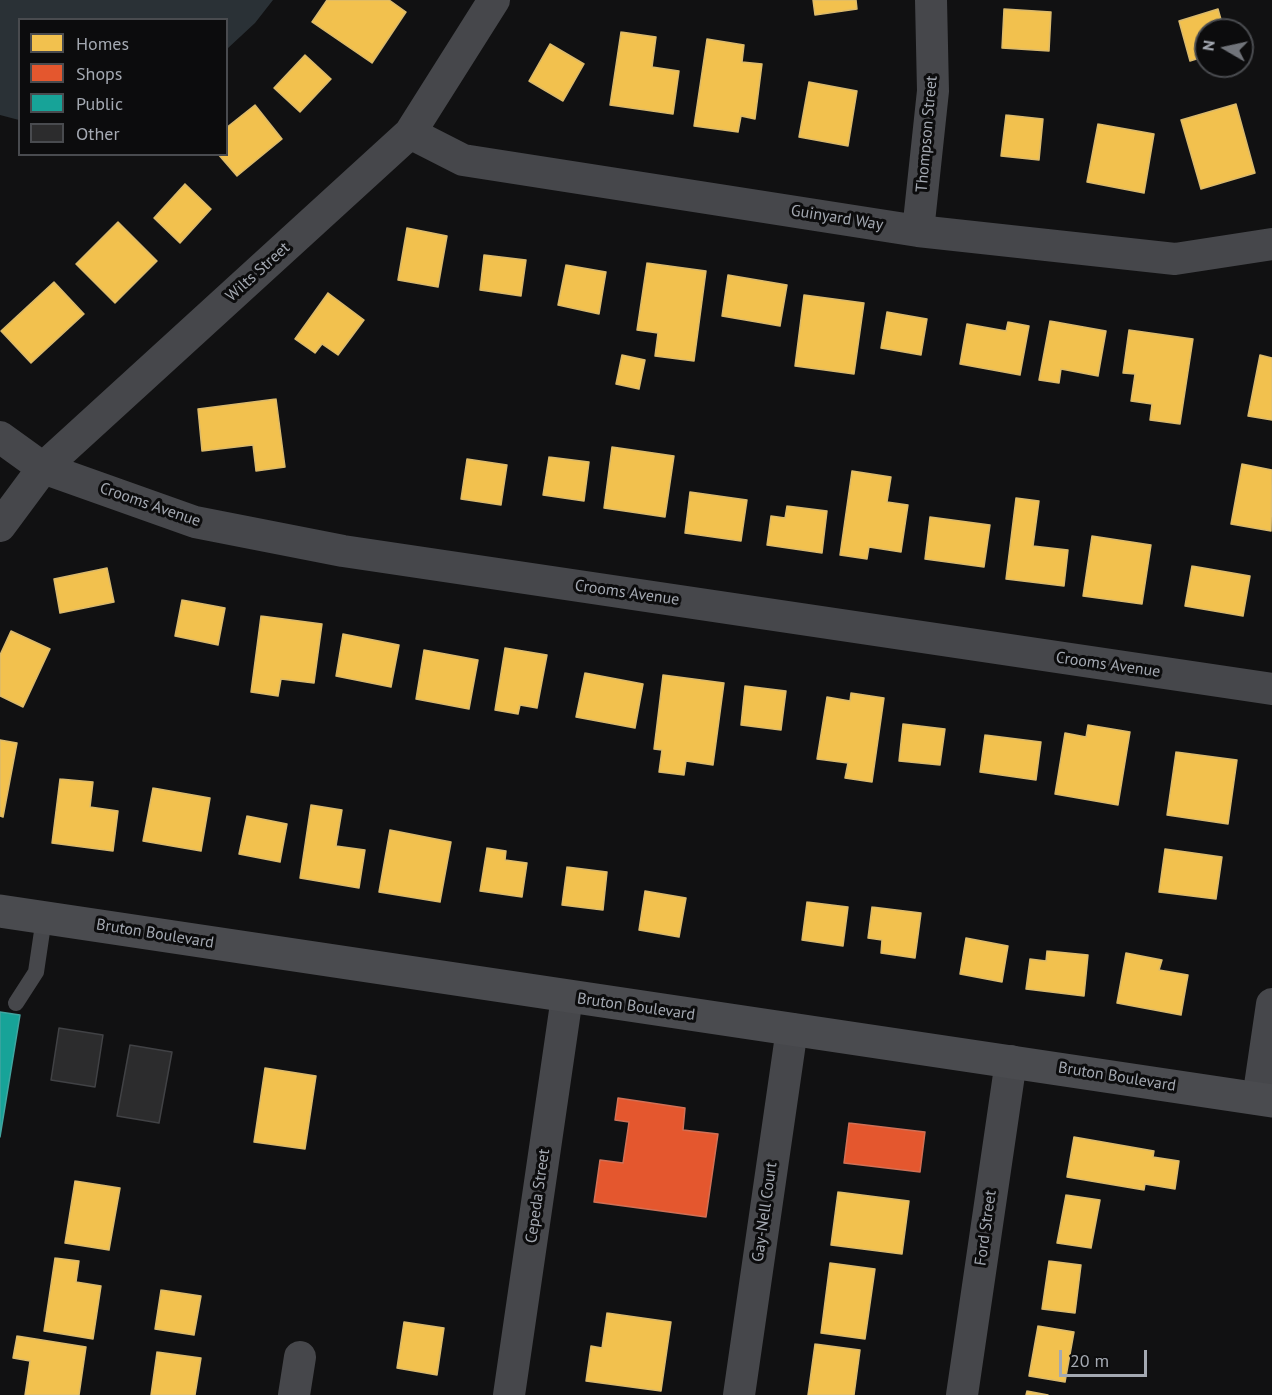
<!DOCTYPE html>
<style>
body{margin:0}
#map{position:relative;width:1272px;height:1395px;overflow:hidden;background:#111112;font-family:"PT Sans",sans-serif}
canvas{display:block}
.legend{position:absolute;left:18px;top:18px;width:210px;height:138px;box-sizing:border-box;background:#0c0c0d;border:2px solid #494b4f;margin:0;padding:8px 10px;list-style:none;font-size:18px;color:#a4a9b2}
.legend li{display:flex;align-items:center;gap:12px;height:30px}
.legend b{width:30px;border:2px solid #494b4f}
.north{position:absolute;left:1194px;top:18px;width:60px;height:60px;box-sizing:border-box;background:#0c0c0d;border:2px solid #494b4f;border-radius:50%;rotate:279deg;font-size:16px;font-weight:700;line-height:24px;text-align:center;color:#a4a9b2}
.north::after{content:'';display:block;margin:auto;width:21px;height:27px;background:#71747a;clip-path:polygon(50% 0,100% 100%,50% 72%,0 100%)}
.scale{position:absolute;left:1059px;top:1350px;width:88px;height:27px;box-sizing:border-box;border:3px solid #a4a9b2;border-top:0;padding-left:8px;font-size:18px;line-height:21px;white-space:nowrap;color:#a4a9b2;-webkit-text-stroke:4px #0c0c0d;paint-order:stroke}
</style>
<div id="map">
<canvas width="1272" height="1395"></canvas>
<ul class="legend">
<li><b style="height:16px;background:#f2c14e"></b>Homes</li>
<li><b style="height:16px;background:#e4572e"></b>Shops</li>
<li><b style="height:16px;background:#17a398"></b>Public</li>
<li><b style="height:16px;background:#2c2c2d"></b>Other</li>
</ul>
<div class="north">N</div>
<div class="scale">20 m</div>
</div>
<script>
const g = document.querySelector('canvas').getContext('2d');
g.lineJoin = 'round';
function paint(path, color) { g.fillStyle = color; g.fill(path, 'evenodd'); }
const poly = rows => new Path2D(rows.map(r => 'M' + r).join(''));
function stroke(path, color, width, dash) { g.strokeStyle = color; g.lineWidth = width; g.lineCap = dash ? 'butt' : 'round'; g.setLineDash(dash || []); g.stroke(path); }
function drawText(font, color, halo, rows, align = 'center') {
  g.font = font + ' "PT Sans",sans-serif'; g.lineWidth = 6; g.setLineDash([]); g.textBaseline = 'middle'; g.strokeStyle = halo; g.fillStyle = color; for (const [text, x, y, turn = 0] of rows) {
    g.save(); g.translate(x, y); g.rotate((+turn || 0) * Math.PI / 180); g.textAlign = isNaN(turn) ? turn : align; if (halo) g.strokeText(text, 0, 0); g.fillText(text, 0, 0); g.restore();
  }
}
const water = poly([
 [0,0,273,0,255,23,227,49,226,20,20,20,19,120,0,115]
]);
const homes = poly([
 [327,0,389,0,406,12,372,63,312,22,327,0],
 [813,0,856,0,857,9,815,15,813,0],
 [1004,9,1051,12,1049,51,1002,48,1004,9],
 [1218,9,1224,30,1206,30,1206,56,1190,61,1179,21,1218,9],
 [621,32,656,37,652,67,679,71,673,114,610,105,621,32],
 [707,39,744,45,742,62,762,64,755,119,741,116,738,132,694,126,707,39],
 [550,44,584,64,563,101,529,81,550,44],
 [305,55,331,79,300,112,274,88,305,55],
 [809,82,857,91,848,146,799,137,809,82],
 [1236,104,1255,173,1201,189,1181,120,1236,104],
 [255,105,282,139,237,176,218,154,226,154,226,128,255,105],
 [1006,115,1043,119,1039,160,1001,156,1006,115],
 [1098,124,1154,134,1144,193,1087,182,1098,124],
 [185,184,211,209,180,243,154,218,185,184],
 [118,222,157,261,115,303,76,264,118,222],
 [407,228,447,236,438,287,398,280,407,228],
 [484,255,526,260,521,296,480,290,484,255],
 [647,263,706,271,694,361,655,356,658,333,637,330,647,263],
 [566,265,606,272,599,314,558,305,566,265],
 [728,275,787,285,780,326,722,316,728,275],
 [54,282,84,314,31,363,1,331,54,282],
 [328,293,364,320,338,355,322,344,315,353,295,339,328,293],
 [804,295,864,303,854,374,795,366,804,295],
 [887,312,927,319,921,355,881,348,887,312],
 [1050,321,1106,331,1098,376,1061,369,1059,383,1039,380,1050,321],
 [1008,322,1029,326,1020,375,960,364,967,324,1006,331,1008,322],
 [1129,330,1193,339,1180,424,1150,420,1152,404,1131,401,1135,374,1123,373,1129,330],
 [622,355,645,360,639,389,616,384,622,355],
 [1260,355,1272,358,1272,420,1248,416,1260,355],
 [276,399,285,467,256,471,253,445,202,451,198,409,276,399],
 [612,447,674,456,665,517,604,508,612,447],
 [549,457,589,462,584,501,543,495,549,457],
 [467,459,507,465,501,505,461,499,467,459],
 [1242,464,1272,470,1271,531,1231,524,1242,464],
 [852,471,891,477,887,502,908,505,901,552,869,547,867,559,840,555,852,471],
 [690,492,747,500,741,541,685,533,690,492],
 [1016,498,1039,501,1033,546,1068,550,1064,586,1006,579,1016,498],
 [787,506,827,511,822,553,767,545,771,516,785,518,787,506],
 [930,517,990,525,984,567,925,559,930,517],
 [1092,536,1151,545,1142,604,1083,596,1092,536],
 [1192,566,1250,576,1243,616,1185,606,1192,566],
 [107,568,114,602,60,613,54,579,107,568],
 [182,600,225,608,218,645,175,636,182,600],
 [261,616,322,624,314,683,281,679,278,696,251,692,261,616],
 [11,631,50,649,23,707,0,696,0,655,11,631],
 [343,634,399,645,391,687,336,676,343,634],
 [505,648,547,655,537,708,520,705,518,714,495,710,505,648],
 [424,650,478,660,469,709,416,699,424,650],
 [585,673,643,684,635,728,576,717,585,673],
 [663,675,724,683,713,765,686,761,684,775,659,772,662,750,654,749,663,675],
 [745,686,786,691,781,730,741,725,745,686],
 [851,693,884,698,872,782,845,778,848,763,817,759,827,697,850,701,851,693],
 [903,724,945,729,940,765,899,761,903,724],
 [1088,725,1130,732,1118,805,1055,794,1065,733,1086,737,1088,725],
 [985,735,1041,742,1036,780,980,772,985,735],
 [0,740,17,743,3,817,0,816,0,740],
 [1176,752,1237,760,1228,824,1167,815,1176,752],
 [60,779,93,782,90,807,118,811,113,851,52,843,60,779],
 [153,788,210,798,201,851,143,841,153,788],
 [311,805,342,810,336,846,365,850,359,888,300,878,311,805],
 [247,816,287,824,280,862,239,854,247,816],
 [390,830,451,842,440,902,379,892,390,830],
 [487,848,506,851,505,860,527,863,522,897,480,891,487,848],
 [1165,849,1222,857,1216,899,1159,892,1165,849],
 [567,867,607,872,603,910,562,905,567,867],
 [645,891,686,898,679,937,639,930,645,891],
 [807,902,848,907,843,946,802,940,807,902],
 [872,907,921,913,915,958,881,953,882,940,868,938,872,907],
 [966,938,1008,946,1002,982,960,974,966,938],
 [1047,951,1088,955,1084,996,1026,989,1030,959,1046,961,1047,951],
 [1126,953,1162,960,1159,970,1188,975,1181,1015,1117,1003,1126,953],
 [265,1068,316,1076,305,1149,254,1142,265,1068],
 [1074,1137,1154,1151,1153,1157,1179,1161,1175,1189,1145,1184,1144,1190,1067,1177,1074,1137],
 [75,1181,120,1188,109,1250,65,1243,75,1181],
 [838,1192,909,1201,902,1254,831,1245,838,1192],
 [1066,1195,1100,1200,1091,1248,1057,1243,1066,1195],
 [55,1258,79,1261,76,1282,101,1286,93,1339,44,1331,55,1258],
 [1049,1261,1081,1265,1075,1313,1042,1309,1049,1261],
 [830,1263,875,1269,865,1339,821,1333,830,1263],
 [161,1290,201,1296,194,1335,155,1329,161,1290],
 [607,1313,671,1322,661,1391,586,1381,591,1346,602,1348,607,1313],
 [404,1322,444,1328,437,1375,397,1368,404,1322],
 [1038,1326,1074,1332,1065,1382,1029,1376,1038,1326],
 [17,1336,86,1347,79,1395,25,1395,30,1361,13,1358,17,1336],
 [815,1344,860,1350,854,1395,808,1395,815,1344],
 [157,1352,201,1358,195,1395,151,1395,157,1352],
 [1027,1391,1048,1395,1026,1395,1027,1391]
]);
const shops = poly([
 [618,1098,685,1108,683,1130,718,1134,706,1217,594,1202,600,1160,623,1163,629,1122,615,1120,618,1098],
 [849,1123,925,1132,920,1172,844,1163,849,1123]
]);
const public = poly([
 [0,1012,20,1015,0,1137,0,1012]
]);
const building = poly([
 [59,1028,103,1035,95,1087,51,1080,59,1028],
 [130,1045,172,1052,159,1123,117,1116,130,1045]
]);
const lane = poly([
 [16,1003,36,972,44,918]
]);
const street = poly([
 [410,133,463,160,918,231,1175,259,1272,244],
 [918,231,933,91,931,0],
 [0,437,43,468,195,522,343,551,1272,689],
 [0,526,43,468,410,133,494,0],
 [1258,1099,1272,1004],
 [294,1395,300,1357],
 [509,1395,567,997],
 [739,1395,792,1029],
 [962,1395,1011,1061]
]);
const secondary = poly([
 [0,911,1272,1101]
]);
const streetNames = [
 ["Thompson Street",927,134,-85],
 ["Guinyard Way",837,218,9],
 ["Wilts Street",258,272,-42],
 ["Crooms Avenue",150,505,19],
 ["Crooms Avenue",627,593,8],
 ["Crooms Avenue",1108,665,8],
 ["Bruton Boulevard",155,934,9],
 ["Bruton Boulevard",636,1007,8],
 ["Bruton Boulevard",1117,1077,9],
 ["Cepeda Street",538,1196,-82],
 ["Gay-Nell Court",765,1212,-82],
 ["Ford Street",986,1228,-82]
];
paint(water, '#2a3136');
paint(homes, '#f2c14e');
stroke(homes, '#dbba6c', 1.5);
paint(shops, '#e4572e');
stroke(shops, '#d17056', 1.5);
paint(public, '#17a398');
stroke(public, '#41a5a0', 1.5);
paint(building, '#2c2c2d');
stroke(building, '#414245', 1.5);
stroke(lane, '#46474b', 16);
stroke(street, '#46474b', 32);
stroke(secondary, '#4a4b4f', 33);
drawText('16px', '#a4a9b2', '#0c0c0d', streetNames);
</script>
